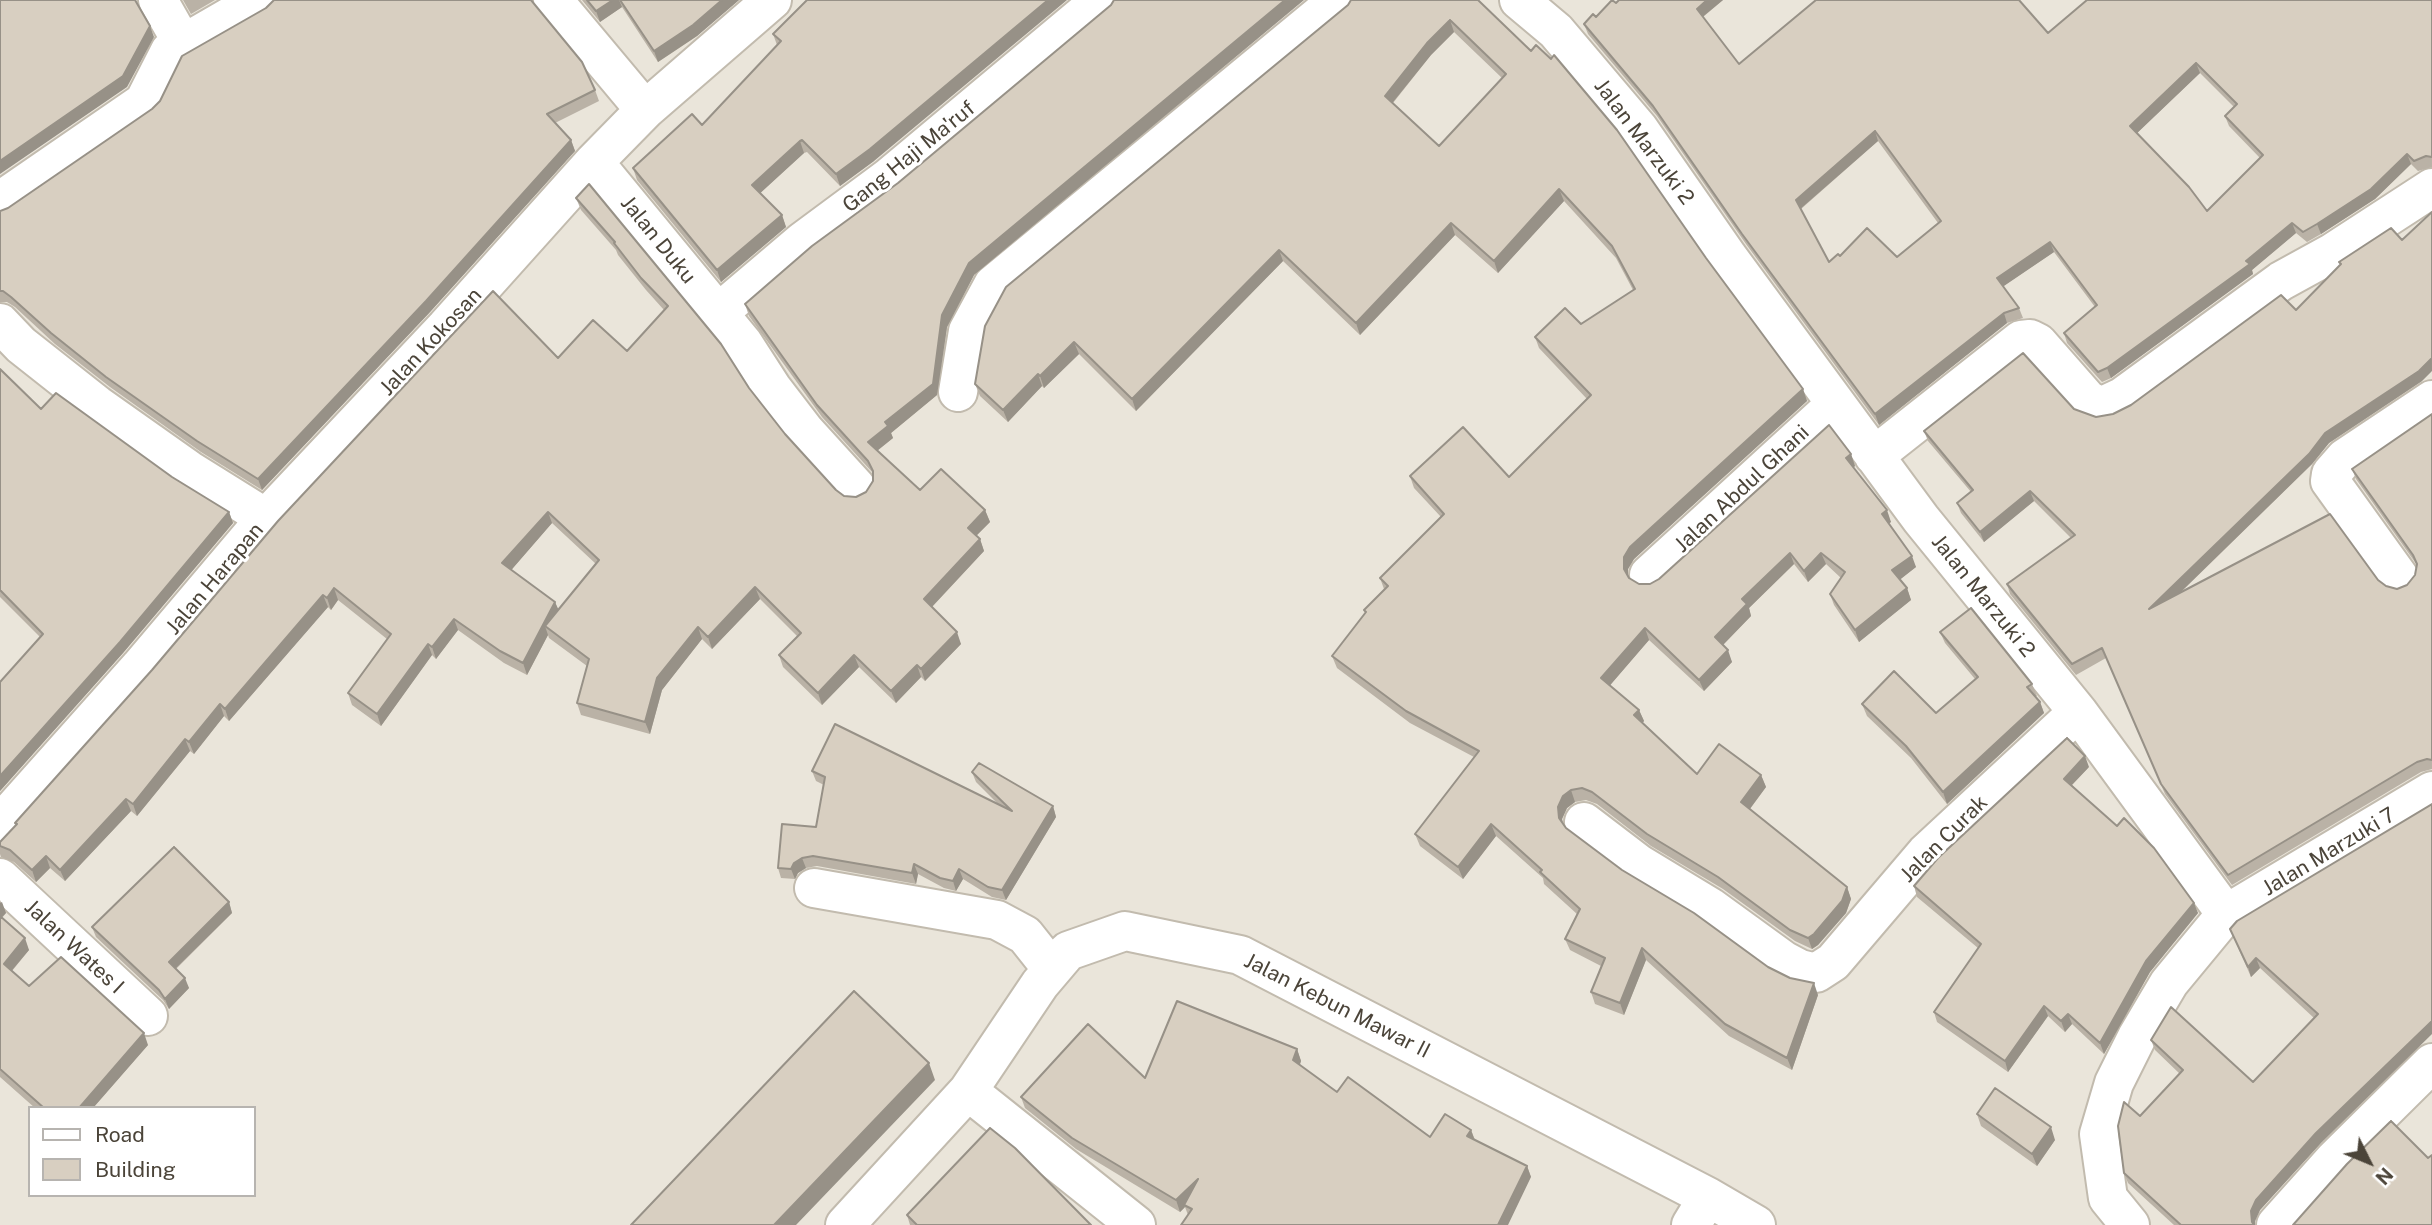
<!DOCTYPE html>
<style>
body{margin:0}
#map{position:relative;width:2432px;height:1225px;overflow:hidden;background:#f6f3ec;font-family:"Public Sans",sans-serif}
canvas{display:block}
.legend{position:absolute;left:28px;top:1106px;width:228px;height:91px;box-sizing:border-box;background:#fff;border:2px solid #b7b4b0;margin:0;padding:9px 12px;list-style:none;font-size:21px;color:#4b4439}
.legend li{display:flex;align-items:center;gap:14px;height:35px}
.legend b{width:35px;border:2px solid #b7b4b0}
.north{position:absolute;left:2334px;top:1127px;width:70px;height:70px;-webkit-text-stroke:5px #fff;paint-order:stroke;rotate:133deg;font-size:19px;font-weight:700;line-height:28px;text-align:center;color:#4b4439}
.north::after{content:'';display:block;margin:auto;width:24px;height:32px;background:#4b4439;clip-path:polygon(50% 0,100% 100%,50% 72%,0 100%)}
</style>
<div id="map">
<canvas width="2432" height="1225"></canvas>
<ul class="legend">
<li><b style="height:9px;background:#fff"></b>Road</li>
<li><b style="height:19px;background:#d8cfc1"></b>Building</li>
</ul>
<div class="north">N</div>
</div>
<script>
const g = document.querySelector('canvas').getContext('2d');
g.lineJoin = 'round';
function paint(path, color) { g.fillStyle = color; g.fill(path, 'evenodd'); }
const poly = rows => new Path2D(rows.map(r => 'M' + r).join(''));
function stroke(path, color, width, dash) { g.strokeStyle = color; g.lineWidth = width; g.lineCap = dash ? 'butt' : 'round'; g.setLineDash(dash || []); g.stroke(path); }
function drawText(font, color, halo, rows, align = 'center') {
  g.font = font + ' "Public Sans",sans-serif'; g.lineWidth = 6; g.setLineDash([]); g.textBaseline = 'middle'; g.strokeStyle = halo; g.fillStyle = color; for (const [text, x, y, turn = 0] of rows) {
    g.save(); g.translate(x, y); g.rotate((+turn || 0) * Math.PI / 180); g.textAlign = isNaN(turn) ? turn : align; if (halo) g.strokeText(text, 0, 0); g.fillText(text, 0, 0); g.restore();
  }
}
const residential = poly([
 [0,0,2432,0,2432,1225,0,1225],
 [30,1108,254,1108,254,1195,30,1195]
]);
const minor = poly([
 [553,0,645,110,594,162,743,343,772,388,805,431,856,487],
 [1519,0,1556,31,1639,129,1728,257,1921,519,2078,712,2226,914,2169,983,2137,1037,2114,1083,2099,1134,2108,1198,2130,1225],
 [183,44,259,0],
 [645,110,772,0],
 [0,201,144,102,170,51,183,44,158,0],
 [717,314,803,241,888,178,1101,0],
 [0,323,21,345,97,405,189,470,266,518],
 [958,392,968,331,993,285,1338,0],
 [1874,456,2021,340,2030,339,2038,343,2088,400,2098,405,2107,404,2122,397,2281,281,2332,253,2432,188],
 [1649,575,1836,404],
 [2399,577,2330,481,2331,474,2345,458,2432,400],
 [1584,822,1639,864,1710,907,1783,960,1800,969,1816,973,1833,962,1926,853,2078,712],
 [0,824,140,667,266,518,446,327,594,162],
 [0,878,148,1016],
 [814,888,997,920,1025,935,1052,969],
 [2226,914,2432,791],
 [968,1091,1136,1225],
 [845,1225,968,1091,1040,984,1068,951,1125,931,1240,955,1708,1197,1756,1225],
 [1691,1225,1708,1197],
 [2276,1225,2335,1159,2432,1063]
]);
const wall = poly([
 [183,0,215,0,191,14],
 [274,0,532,0,532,3,595,90,599,101,555,123,571,140,575,151,430,312,262,490,201,452,110,387,55,344,15,307,7,302,0,302,0,211,8,208,152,109],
 [582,0,739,0,697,36,658,62,622,7,600,22],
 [807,0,874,161,840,186,807,152,804,153,760,193,782,215,786,227,721,282,637,180,633,168,702,125,777,45,773,34],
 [1478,0,1706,258,1803,389,1807,401,1634,559,1628,569,1628,576,1629,578,1639,584,1650,584,1659,579,1851,454,1855,466,1853,468,1891,522,1889,523,1916,567,1900,579,1907,588,1911,600,1859,642,1834,605,1830,594,1841,578,1826,564,1808,582,1794,564,1749,608,1751,616,1723,645,1732,662,1704,691,1649,640,1610,685,1639,710,1644,721,1642,723,1697,774,1761,775,1766,787,1750,809,1847,887,1851,899,1846,913,1818,945,1812,949,1795,941,1723,889,1651,846,1597,804,1586,800,1575,802,1567,808,1562,819,1563,823,1566,828,1622,870,1768,967,1818,995,1792,1070,1729,1036,1646,960,1624,1015,1595,1004,1591,992,1601,966,1570,950,1565,939,1577,914,1544,884,1543,878,1496,836,1463,879,1420,846,1415,834,1474,757,1410,723,1337,668,1332,656,1365,613,1364,610,1384,589,1380,578,1441,517,1414,488,1410,476,1509,477,1587,399,1539,348,1535,337,1581,324,1633,290,1616,258,1564,201,1498,273,1455,235,1360,335,1283,261,1136,411,1079,354,1044,388,1042,386,1008,422,980,396,975,384,1348,5],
 [1454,32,1502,78,1439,146,1393,103,1431,55],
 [1619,0,1723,0,1703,17,1739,64,2048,33,2432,0,2432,167,2418,171,2411,164,2375,199,2321,234,2307,242,2296,233,2252,270,2253,274,2111,378,2102,382,2067,343,2064,333,2095,307,2054,252,2003,286,2019,308,2023,318,2007,323,1879,425,1746,244,1657,116,1588,34,1584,24,1616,3],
 [2200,73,2234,107,2225,116,2229,126,2260,158,2207,211,2137,133],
 [1878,141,1938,223,1897,257,1840,256,1829,262,1801,209],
 [576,198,749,388,785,434,836,490,844,496,856,497,866,492,873,481,873,473,822,417,749,316,745,304,974,275,947,327,937,395,891,433,893,438,877,451,920,490,985,510,990,522,976,536,980,539,984,551,932,607,961,644,925,681,921,677,896,703,859,667,822,705,783,667,779,655,797,636,760,599,712,649,702,639,662,690,650,734,581,715,577,703,587,666,549,638,548,635,527,675,504,663,458,630,436,659,432,655,381,726,352,705,348,693,387,639,338,600,331,610,328,607,229,721,224,716,194,754,190,751,137,816,131,811,65,881,50,868,36,882,14,862,1,857,0,854,0,842,16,825,15,823,558,358,627,351,664,310,646,290,618,255,616,250,581,210],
 [552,523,596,564,558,610,555,602,511,570],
 [2402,240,2422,381,2329,443,2312,464,2180,593,2378,580,2386,586,2397,589,2407,585,2415,575,2417,565,2356,479,2352,469,2432,414,2432,769,2421,772,2232,885,2165,794,2106,658,2076,675,2010,594,2007,584,2071,538,2034,501,1984,542,1961,513,1957,503,1971,492,1928,441,1924,431,2074,409,2096,417,2113,414,2131,405,2296,310,2340,265,2339,262],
 [0,369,41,409,172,477,229,512,233,523,123,653,0,791,0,682,40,637,0,597],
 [1940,632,2032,684,2037,696,2035,696,2040,702,2044,713,1947,804,1911,758,1867,716,1862,704,1936,713,1975,679,1945,643],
 [2089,767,2072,785,2198,913,2150,972,2104,1054,2072,1024,2065,1032,2048,1016,2008,1072,1937,1022,1934,1012,1978,948,1917,897,1914,886],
 [812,771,999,805,976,782,972,772,1053,806,1056,817,1006,900,992,897,963,879,956,891,944,888,918,874,916,884,817,866,806,868,798,873,795,879,781,878,778,868,816,827,824,785,816,781],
 [2432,804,2320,1144,2260,1210,2255,1221,2255,1225,2174,1225,2128,1183,2124,1173,2140,1116,2180,1074,2155,1050,2151,1040,2253,1082,2314,1018,2260,968,2251,977,2230,929],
 [0,900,6,913,2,918,29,950,12,971,29,986,148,1045,93,1108,35,1108,0,1077],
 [229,902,232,913,176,969,189,988,169,1009,163,1000,96,937,92,927],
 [1297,1049,1301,1061,1300,1065,1337,1092,1430,1137,1471,1130,1475,1140,1527,1166,1531,1177,1188,1215,1185,1207,1180,1212,1076,1149,1025,1108,1021,1097,1145,1078],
 [1977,1114,2055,1140,2037,1166,1981,1126],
 [907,1215,1091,1225,910,1225]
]);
const shadedWall = poly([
 [613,0,619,0,622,7,600,22,596,11],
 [722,0,739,0,697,36,658,62,654,51],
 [1048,0,1067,0,874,161,840,186,836,174],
 [1285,0,1304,0,974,275,947,327,937,395,891,433,893,438,873,454,868,442,942,315,969,263],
 [1707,0,1723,0,1700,19,1697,9],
 [1450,20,1454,32,1431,55,1389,107,1385,96,1427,43],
 [150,26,154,37,127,87,0,174,0,161],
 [2196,63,2200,73,2134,136,2130,126],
 [1875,131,1878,141,1799,210,1796,200],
 [571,140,575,151,430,312,262,490,258,479],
 [800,141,804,153,756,197,752,185],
 [2407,154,2411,164,2375,199,2321,234,2317,224],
 [1559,189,1564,201,1498,273,1494,261],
 [782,215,786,227,721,282,717,270],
 [1451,223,1455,235,1360,335,1356,323],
 [2292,223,2296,233,2252,270,2253,274,2111,378,2107,368,2246,261],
 [2050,242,2054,252,2001,288,1997,278],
 [1279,250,1283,261,1136,411,1132,399],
 [2004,313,2007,323,1879,425,1875,414],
 [1074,342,1079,354,1044,388,1040,376],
 [2432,358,2432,371,2422,381,2329,443,2312,464,2153,619,2149,609,2325,433],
 [1038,374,1042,386,1008,422,1003,410],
 [1803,389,1807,401,1634,559,1628,569,1628,580,1624,569,1624,557,1630,547],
 [1851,454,1855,466,1850,470,1846,458],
 [2030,491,2034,501,1984,542,1980,532],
 [985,510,990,522,972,540,968,528],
 [1887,510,1891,522,1887,525,1882,514],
 [229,512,233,523,123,653,0,791,0,776],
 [548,512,552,523,507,575,502,563],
 [980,539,984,551,928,611,924,599],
 [1790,553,1794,564,1749,608,1751,616,1719,649,1715,637,1742,599],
 [1821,553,1826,564,1808,582,1804,571],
 [1912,556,1916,567,1897,582,1892,570],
 [755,587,760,599,712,649,708,637],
 [334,588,338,600,331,610,327,598],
 [1907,588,1911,600,1859,642,1855,630],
 [323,595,328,607,229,721,225,709],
 [555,602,560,613,545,626,548,635,527,675,523,663],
 [454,619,458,630,436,659,432,647],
 [698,627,702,639,662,690,650,734,645,722,657,678],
 [1645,628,1649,640,1606,690,1601,678],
 [957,632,961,644,925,681,921,669],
 [428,644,432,655,381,726,377,714],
 [1728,650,1732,662,1704,691,1699,680],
 [854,655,859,667,822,705,818,693],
 [917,665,921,677,896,703,891,691],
 [2040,702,2044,713,1947,804,1943,792],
 [220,704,224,716,194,754,189,742],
 [1639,710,1644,721,1639,727,1634,715],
 [185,739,190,751,137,816,133,804],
 [2085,756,2089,767,2068,789,2064,779],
 [1761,775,1766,787,1746,814,1741,802],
 [1571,790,1575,802,1567,808,1562,819,1564,830,1559,818,1558,807,1563,796],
 [126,799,131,811,65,881,60,870],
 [1053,806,1056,817,1006,900,1002,890],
 [1491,824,1496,836,1463,879,1458,867],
 [46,856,50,868,36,882,32,870],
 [802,858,806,868,798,873,795,879,791,869,794,863],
 [914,864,918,874,916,884,912,873],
 [959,869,963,879,956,891,953,881],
 [1847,887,1851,899,1846,913,1818,945,1812,949,1808,938],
 [2,902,6,913,0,919,0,903],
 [229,902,232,913,172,972,169,962],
 [2194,903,2198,913,2150,972,2104,1054,2100,1043,2146,961],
 [25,938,29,950,8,975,4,964],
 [1642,948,1646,960,1624,1015,1620,1003],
 [2256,958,2260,968,2251,977,2248,967],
 [185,978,189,988,169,1009,165,999],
 [1814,983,1818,995,1792,1070,1787,1058],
 [2044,1006,2048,1016,2008,1072,2005,1061],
 [2068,1014,2072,1024,2065,1032,2061,1021],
 [2432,1021,2432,1034,2320,1144,2260,1210,2255,1221,2255,1225,2253,1225,2251,1211,2256,1200,2316,1133],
 [144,1033,148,1045,93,1108,79,1108],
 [1297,1049,1301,1061,1297,1071,1293,1060],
 [929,1063,935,1080,796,1225,774,1225],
 [2051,1127,2055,1140,2037,1166,2032,1154],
 [1471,1130,1475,1141,1467,1136],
 [1527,1166,1531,1177,1508,1225,1498,1225],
 [1198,1179,1184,1205,1185,1207,1180,1212,1176,1200]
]);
const building = poly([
 [0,0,135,0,150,26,123,76,0,161,0,0],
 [274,0,531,0,582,62,595,90,547,114,571,140,426,301,258,479,197,441,106,377,51,333,11,297,3,291,0,291,0,211,8,208,152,109,160,101,182,56,266,8,274,0],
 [587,0,613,0,596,11,587,0],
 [620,0,722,0,693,25,654,51,620,0],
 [807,0,1048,0,870,149,836,174,802,140,800,141,752,185,782,215,717,270,633,168,692,114,702,125,781,41,773,34,807,0],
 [1114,0,1285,0,969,263,942,315,933,384,885,422,888,426,868,442,920,490,941,469,985,510,968,528,980,539,924,599,957,632,921,669,917,665,891,691,854,655,818,693,779,655,801,633,755,587,708,637,698,627,657,678,645,722,577,703,589,659,545,626,599,560,548,512,502,563,555,602,523,663,500,651,454,619,432,647,428,644,377,714,348,693,391,634,334,588,327,598,323,595,225,709,220,704,189,742,185,739,133,804,126,799,60,870,46,856,32,870,10,850,0,846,0,842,17,824,15,823,152,670,278,521,493,291,558,358,593,320,627,351,668,306,641,278,614,243,615,242,576,198,589,184,721,344,749,388,785,434,836,490,844,496,856,497,866,492,873,481,873,471,868,461,817,405,745,304,812,246,898,183,1111,5,1114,0],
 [1351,0,1478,0,1531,51,1536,45,1551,59,1554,55,1617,130,1706,258,1803,389,1630,547,1624,557,1624,569,1629,578,1639,584,1650,584,1659,579,1829,425,1851,454,1846,458,1887,510,1882,514,1912,556,1892,570,1907,588,1855,630,1830,594,1845,572,1821,553,1804,571,1790,553,1742,599,1747,604,1715,637,1728,650,1699,680,1645,628,1601,678,1639,710,1634,715,1697,774,1719,744,1761,775,1741,802,1847,887,1842,901,1814,934,1808,938,1790,930,1718,877,1647,834,1592,792,1582,788,1571,790,1563,796,1558,807,1559,818,1566,828,1622,870,1694,913,1768,967,1790,978,1814,983,1787,1058,1725,1024,1642,948,1620,1003,1591,992,1605,958,1565,939,1580,909,1540,872,1542,870,1491,824,1458,867,1415,834,1479,751,1406,711,1332,656,1366,612,1364,610,1388,586,1380,578,1444,514,1410,476,1463,427,1509,477,1591,395,1535,337,1565,308,1581,324,1635,289,1612,246,1559,189,1494,261,1451,223,1356,323,1279,250,1132,399,1074,342,1040,376,1038,374,1003,410,975,384,985,326,1006,287,1348,5,1351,0],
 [1450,20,1506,74,1439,146,1385,96,1427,43,1450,20],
 [1612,0,1616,3,1619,0,1707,0,1697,9,1739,64,1816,0,2019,0,2048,33,2087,0,2432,0,2432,157,2426,156,2414,161,2407,154,2371,189,2317,224,2303,232,2292,223,2246,261,2250,264,2107,368,2098,372,2064,333,2097,305,2050,242,1997,278,2019,308,2004,313,1875,414,1742,234,1653,106,1584,24,1593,14,1596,17,1612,0],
 [2196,63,2237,104,2225,116,2263,155,2207,211,2189,187,2130,126,2196,63],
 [1875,131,1941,221,1897,257,1867,228,1840,256,1838,254,1829,262,1796,200,1875,131],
 [2432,212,2432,358,2419,371,2325,433,2309,454,2149,609,2330,514,2378,580,2386,586,2397,589,2407,585,2415,575,2417,564,2413,555,2352,469,2432,414,2432,760,2427,759,2417,762,2228,875,2161,784,2102,648,2072,664,2007,584,2075,535,2030,491,1980,532,1957,503,1973,490,1924,431,2023,353,2074,409,2096,417,2113,414,2131,405,2281,295,2296,310,2341,264,2339,262,2391,228,2402,240,2432,212],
 [0,369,41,409,56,393,172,477,229,512,120,642,0,776,0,682,43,634,0,590,0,369],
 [1971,608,2032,684,2027,687,2040,702,1943,792,1906,746,1862,704,1894,671,1936,713,1978,677,1940,632,1971,608],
 [835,724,1012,811,972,772,979,763,1053,806,1002,890,988,887,959,869,953,881,940,878,914,864,912,873,813,856,802,858,794,863,791,869,778,868,782,824,816,827,825,777,812,771,835,724],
 [2067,738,2085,756,2064,779,2117,826,2124,818,2154,848,2194,903,2146,961,2100,1043,2068,1014,2061,1021,2044,1006,2005,1061,1934,1012,1981,944,1914,886,1938,858,2067,738],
 [2432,804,2432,1021,2316,1133,2256,1200,2251,1211,2252,1222,2254,1225,2181,1225,2124,1173,2118,1126,2124,1102,2140,1116,2183,1070,2151,1040,2171,1007,2253,1082,2318,1014,2256,958,2248,967,2230,929,2237,921,2432,804],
 [174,847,229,902,169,962,185,978,165,999,159,990,92,927,174,847],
 [0,916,25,938,4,964,29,986,61,957,144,1033,79,1108,44,1108,0,1069,0,916],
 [854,991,929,1063,774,1225,631,1225,854,991],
 [1177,1001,1297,1049,1293,1060,1337,1092,1348,1077,1430,1137,1445,1114,1471,1130,1467,1136,1527,1166,1498,1225,1181,1225,1192,1209,1184,1205,1198,1179,1176,1200,1072,1138,1021,1097,1088,1024,1145,1078,1177,1001],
 [1995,1088,2051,1127,2032,1154,1977,1114,1995,1088],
 [2391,1121,2428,1158,2432,1155,2432,1225,2293,1225,2347,1164,2391,1121],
 [990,1128,1015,1148,1091,1225,917,1225,907,1215,990,1128]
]);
const streetNames = [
 ["Jalan Marzuki 2",1644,142,53],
 ["Gang Haji Ma'ruf",909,157,-39],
 ["Jalan Duku",658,240,51],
 ["Jalan Kokosan",431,342,-47],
 ["Jalan Abdul Ghani",1742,489,-43],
 ["Jalan Harapan",215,579,-50],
 ["Jalan Marzuki 2",1983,596,51],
 ["Jalan Curak",1944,839,-45],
 ["Jalan Marzuki 7",2329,852,-31],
 ["Jalan Wates I",74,947,43],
 ["Jalan Kebun Mawar II",1337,1006,27]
];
paint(residential, '#eae5da');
stroke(minor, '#c2bbae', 42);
stroke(minor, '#fff', 38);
paint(wall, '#bab2a6');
paint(shadedWall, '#979187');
paint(building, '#d8cfc1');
stroke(building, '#979187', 2);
drawText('21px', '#4b4439', '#fff', streetNames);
</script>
